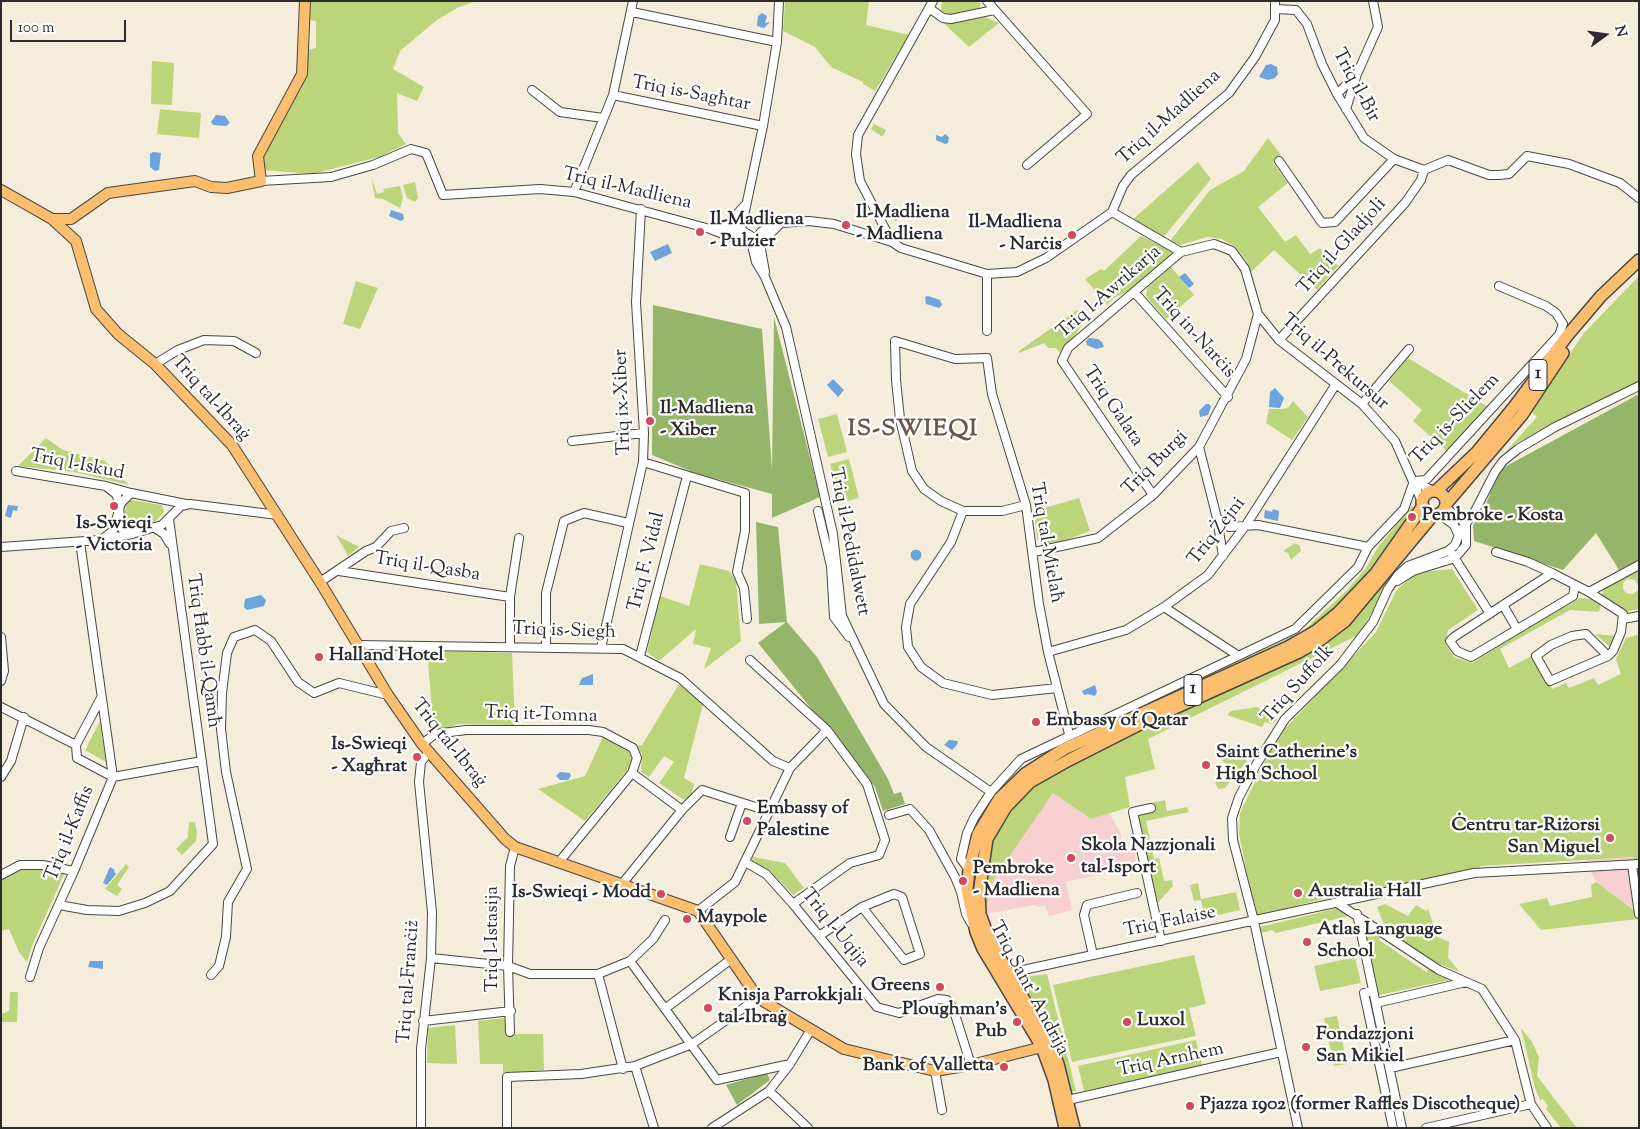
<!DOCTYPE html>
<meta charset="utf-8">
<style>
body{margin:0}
#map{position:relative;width:1640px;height:1129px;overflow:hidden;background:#f5eddb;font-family:"Sorts Mill Goudy",serif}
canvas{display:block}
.frame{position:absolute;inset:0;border:2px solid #2b2b2b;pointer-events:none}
.north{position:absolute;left:1580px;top:10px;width:50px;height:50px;-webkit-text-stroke:4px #fff;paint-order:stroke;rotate:76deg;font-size:14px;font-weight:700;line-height:20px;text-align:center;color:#2b2b2b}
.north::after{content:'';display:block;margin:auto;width:18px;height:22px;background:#2b2b2b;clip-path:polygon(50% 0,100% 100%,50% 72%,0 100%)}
.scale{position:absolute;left:10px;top:20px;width:116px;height:22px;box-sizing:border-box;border:2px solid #2b2b2b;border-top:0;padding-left:6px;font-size:15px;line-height:18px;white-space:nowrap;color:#2b2b2b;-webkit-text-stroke:4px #fff;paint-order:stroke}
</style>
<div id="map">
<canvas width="1640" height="1129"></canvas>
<div class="frame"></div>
<div class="north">N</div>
<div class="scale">100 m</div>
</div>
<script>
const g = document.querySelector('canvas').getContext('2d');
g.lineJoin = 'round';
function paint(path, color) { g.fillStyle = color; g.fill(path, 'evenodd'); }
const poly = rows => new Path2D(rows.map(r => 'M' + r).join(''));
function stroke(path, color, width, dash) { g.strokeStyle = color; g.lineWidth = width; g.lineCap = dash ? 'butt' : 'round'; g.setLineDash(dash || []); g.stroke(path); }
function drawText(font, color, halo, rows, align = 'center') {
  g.font = font + ' "Sorts Mill Goudy",serif'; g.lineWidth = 4.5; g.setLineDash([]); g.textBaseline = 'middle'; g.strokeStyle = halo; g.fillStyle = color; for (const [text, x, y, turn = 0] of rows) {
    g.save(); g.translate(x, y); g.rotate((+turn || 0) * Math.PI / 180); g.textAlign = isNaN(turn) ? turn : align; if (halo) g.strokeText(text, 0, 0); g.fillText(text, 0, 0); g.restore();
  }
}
const built = poly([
 [1639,783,1639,913,1596,882,1586,863,1577,812],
 [1053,793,1091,819,1109,813,1120,832,1124,852,1134,850,1137,866,1066,882,1072,910,1049,916,1046,906,1036,907,1035,905,986,914,991,883,1003,863]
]);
const green = poly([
 [311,1,477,1,459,7,437,20,400,51,393,69,424,87,417,101,397,93,398,133,406,144,379,157,312,174,263,170,263,152,285,111,302,88,307,50,316,48,316,21,310,20],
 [785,1,869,1,866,25,909,35,875,91,863,84,863,82,831,67,815,47,783,31],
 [942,1,980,1,980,7,974,12,949,16,941,10],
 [985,17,999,23,969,47,938,18,949,24],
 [152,61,174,63,172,105,151,104],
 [160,109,201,113,199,138,157,134],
 [874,124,886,130,884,135,881,136,871,129],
 [1268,138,1281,155,1273,163,1288,183,1258,207,1285,242,1296,235,1310,254,1320,248,1338,266,1317,290,1274,250,1251,272,1246,260,1236,247,1222,239,1207,237,1180,245,1170,241,1210,190,1244,171],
 [1198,162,1211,179,1162,239,1133,219],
 [371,176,377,194,384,192,383,189,400,186,403,198,400,208,383,199,375,198],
 [415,182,418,198,415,202,407,198,403,185],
 [1141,236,1175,253,1132,289,1114,298,1107,305,1085,279,1101,269,1104,271],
 [1171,267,1194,295,1166,319,1146,296,1147,288],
 [1639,276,1639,383,1515,444,1501,457,1537,417,1531,411,1584,333],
 [356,281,378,288,360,329,343,324],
 [1077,310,1085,321,1061,354,1056,348,1048,348,1044,343,1019,353,1019,351],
 [1408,358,1488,407,1448,452,1413,421,1422,410,1389,381],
 [1293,401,1308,417,1292,440,1266,423,1269,409,1283,409,1288,408],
 [837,414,847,452,828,457,818,419],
 [46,438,63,450,105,461,129,485,74,472,18,466],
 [849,459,859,498,840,503,830,464],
 [1079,498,1090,531,1063,541,1046,544,1037,539,1034,511],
 [131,500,162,505,164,512,155,522,128,526,124,524,126,502],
 [1413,505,1414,509,1371,572,1350,596,1323,620,1296,638,1238,662,1079,742,1077,736,1302,632,1346,591,1366,568,1378,547],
 [336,535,359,547,348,556],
 [1295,543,1300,546,1301,551,1291,560,1288,553,1283,551],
 [700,564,729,571,736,581,741,641,704,669,711,648,693,644,696,629,659,661,647,652,660,596,689,606],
 [1639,567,1639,609,1625,612,1602,595,1605,585],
 [1627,579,1635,580,1638,585,1638,590,1633,594,1626,593,1623,589,1623,583],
 [1452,569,1478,610,1448,630,1446,645,1454,657,1472,663,1496,648,1495,645,1580,598,1591,599,1601,605,1599,612,1570,610,1500,649,1509,668,1533,655,1552,689,1566,683,1569,688,1594,678,1598,685,1621,674,1616,659,1626,638,1639,634,1639,903,1633,857,1481,866,1474,873,1370,890,1340,898,1323,899,1259,915,1255,913,1239,834,1240,813,1277,737,1376,632,1396,591,1411,576,1431,571],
 [1393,574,1360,634,1148,739,1155,769,1125,777,1130,807,1091,819,1053,793,991,883,986,914,985,862,997,835,1015,807,1035,785,1064,767,1308,652,1350,623],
 [1595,634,1616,636,1611,648],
 [427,651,512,653,515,725,458,724,434,733],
 [679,684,703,704,684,778,694,784,691,796,684,800,659,783,674,762,664,756,649,777,641,772,642,755,636,746,642,745],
 [1257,707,1275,716,1277,720,1272,724,1265,722,1262,727,1227,715,1231,711],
 [100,721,104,750,106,762,85,750],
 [603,737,633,754,632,764,585,821,538,789,585,776],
 [1229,745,1234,749,1238,749,1247,761,1232,779,1225,772,1229,768,1221,759,1229,753,1225,749],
 [1225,776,1230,781,1225,788,1218,789,1215,782,1220,777,1222,779],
 [1165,800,1167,811,1187,807,1189,812,1146,821,1154,859,1159,858,1164,881,1172,880,1173,886,1156,905,1134,807],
 [189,822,195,822,197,833,196,841,182,855,176,849,188,837],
 [753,857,785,863,804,888,793,895,770,871,752,861],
 [126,864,129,867,117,885,122,889,117,896,105,889],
 [42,867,65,872,32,946,27,962,19,952,9,929,1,931,1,878,22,868],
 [1596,882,1638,913,1638,919,1541,930,1519,904,1547,898,1550,906,1592,897,1591,885],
 [1198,883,1201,899,1236,892,1240,910,1205,918,1201,900,1194,901,1190,885],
 [1385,904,1408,916,1416,905,1426,911,1428,909,1438,937,1449,942,1448,958,1460,972,1437,963,1386,930,1377,907],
 [1338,908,1349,916,1276,933,1272,930,1262,933,1260,927],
 [1362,923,1382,935,1379,940,1426,972,1431,968,1449,980,1379,995],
 [1194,955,1206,1004,1189,1008,1196,1036,1072,1062,1053,985],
 [1355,957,1361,983,1320,991,1314,966],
 [1047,974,1076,1091,1070,1092,1050,1033,1037,1006,1018,978],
 [10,992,18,992,17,1022,1,1022,1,1014,9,1011],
 [1372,997,1401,1128,1394,1128,1366,999],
 [1337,1016,1347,1064,1334,1066,1324,1018],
 [505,1018,506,1034,543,1034,544,1070,503,1073,503,1064,480,1064,478,1021],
 [455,1025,457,1064,427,1063,428,1028],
 [1521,1028,1532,1042,1539,1057,1537,1076,1577,1128,1561,1128,1546,1109,1548,1106,1543,1099,1540,1100,1535,1088],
 [1196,1040,1202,1065,1084,1091,1078,1066]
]);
const forest = poly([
 [653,305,762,329,772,470,774,317,820,497,772,518,772,494,695,473,652,455],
 [1639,394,1639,560,1619,570,1596,533,1563,570,1474,541,1473,525,1483,512,1499,470],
 [756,522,778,527,787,622,817,657,888,779,894,794,901,792,905,804,883,811,875,787,758,643,786,622,759,624],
 [767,1073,770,1080,737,1105,726,1085]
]);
const water = poly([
 [762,13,767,16,765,23,770,22,764,28,757,26,758,16],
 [1266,65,1271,64,1277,67,1278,74,1275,78,1268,80,1259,77],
 [216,115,225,116,230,123,226,126,213,125,211,122],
 [945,134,949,137,948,143,945,144,936,140,936,135,942,137],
 [153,152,161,153,159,170,155,171,150,167,150,154],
 [889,207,900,215,896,221,885,213],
 [391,210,403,214,404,219,401,221,389,216],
 [668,244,672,253,655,261,650,252],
 [1185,273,1194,284,1189,288,1179,277],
 [928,296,940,300,942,305,939,308,926,304,925,297],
 [1089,338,1098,339,1102,342,1104,347,1096,349,1087,345,1086,341],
 [833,379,844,390,838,397,827,385],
 [1275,388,1284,398,1280,408,1269,407,1270,392],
 [1206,404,1209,404,1211,407,1208,415,1200,417,1199,411],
 [8,505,18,506,17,511,13,510,11,518,5,516],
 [1273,509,1279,511,1278,521,1264,518,1265,510,1272,512],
 '910.5 555a5.5 5.5 0 1 1 11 0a5.5 5.5 0 1 1-11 0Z',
 [261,595,266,600,264,606,247,610,244,607,245,599],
 [593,674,593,685,579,685,582,678],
 [1095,685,1097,692,1095,696,1088,694,1084,695,1082,691],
 [949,740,958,741,957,745,952,750,944,745],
 [560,772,570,773,571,776,568,780,560,780,556,776],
 [110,867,115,870,114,872,116,874,107,885,103,883],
 [90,961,103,961,103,969,88,967]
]);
const minor = poly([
 [987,1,1087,114,1027,165],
 [929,8,943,18,951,19,994,10],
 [1275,9,1296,10,1307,24,1322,64,1337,94,1364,138,1394,159,1424,170,1448,160,1489,175,1499,175,1509,174,1527,156,1569,164,1620,183,1639,198],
 [632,12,777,42],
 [532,90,560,112,603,118],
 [1337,94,1355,76],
 [613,95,763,126],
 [1346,109,1357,74,1378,27,1373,1],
 [1279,161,1322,223,1335,222,1394,159],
 [261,181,331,177,373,165,411,149,426,153,443,195,540,189,574,192,710,229,752,245],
 [574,192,613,95,633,1],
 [1112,212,1181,252,1214,244,1232,251,1245,269,1258,314,1279,340,1362,404,1395,441,1422,502],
 [715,227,730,222,745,205],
 [720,229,741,230,756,239,760,244,765,272],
 [737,239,741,230,763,126,777,42,779,1],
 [892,242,860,181,856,154,858,135,933,1],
 [760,244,780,224],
 [752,245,761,232,769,227,781,223,809,221,834,224,892,242,901,248,987,274,1017,272,1046,258,1112,212,1123,186,1131,175,1229,93,1255,57,1275,20,1275,1],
 [752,245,756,262,765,277,786,327,833,534,842,616,884,704,926,747,991,792],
 [1135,293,1228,397],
 [987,331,987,274],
 [1279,340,1405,203,1421,180,1424,170],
 [155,364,178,350,204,340,234,341,256,353],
 [1362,404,1409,349],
 [572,441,644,433],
 [1199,447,1217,518,1229,527,1258,525,1368,547],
 [643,462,745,493,745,531,737,572,744,588,747,619],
 [16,471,106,486,131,493],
 [1414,481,1426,480,1559,335,1563,324,1556,313,1546,306,1499,286],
 [1414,481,1433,491],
 [107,487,117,495,122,529,132,534],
 [1153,495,1062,361,1068,348,1181,252],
 [1026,505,1002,511,963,511,941,501,924,489,912,471,900,419,896,380,895,341,955,359,987,358,992,394,1026,505,1039,604,1048,652,1069,734],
 [1445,507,1466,524],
 [818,511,831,566,834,617,849,637],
 [963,511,951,542,910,604,906,627,908,647,921,667,943,683,992,695,1057,688],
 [1439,514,1454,525,1459,536],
 [1217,518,1223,556],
 [155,528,164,534,170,544],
 [102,539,113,531,121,503,131,493,186,504],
 [1,547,100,540,132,534,162,525,181,506,190,504,278,515],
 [1034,552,1098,538,1153,495,1199,447,1246,359,1258,314],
 [1496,552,1528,562,1552,573,1589,592,1623,614,1621,632,1613,651,1608,656,1550,681,1536,656,1551,645,1572,636,1586,634,1608,656],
 [1452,554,1489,612],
 [339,571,510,597],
 [1552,573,1454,637,1450,641,1457,651,1471,657,1573,596,1575,585],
 [1397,581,1413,571,1455,558,1466,545,1466,524],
 [320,582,366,551,376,547,391,531,404,528],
 [1589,592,1639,565],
 [1503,605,1517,629],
 [1164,607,1237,655],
 [1623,619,1639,616],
 [1,637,4,671,1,681],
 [358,645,623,649,680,678,773,761,790,768],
 [546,646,546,593,564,521,584,513,628,523],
 [510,647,510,597,519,538],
 [601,648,643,462,644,433,636,302,641,209],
 [1048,652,1126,630,1164,607,1208,575,1246,525,1336,384],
 [640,656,687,476],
 [750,660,827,730,867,784,885,840,879,855,850,863,793,904],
 [1,707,76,745],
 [422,744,435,734,466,730,589,730,603,732,633,748,637,758,632,773,559,862],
 [76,745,77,758,113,777,202,761],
 [76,745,101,698],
 [632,773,682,810],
 [1,777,11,761,24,717],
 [1151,808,1133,812,1161,941],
 [889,815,910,809,929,830,955,877,961,892,966,914,971,923],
 [730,837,742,803],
 [745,862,766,874,793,904,877,1007,899,1013,938,999,947,1000,953,1008,971,1065],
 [1632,865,1639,914],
 [969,870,961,859,967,833,974,818,991,792,1021,759,1295,629,1358,567,1368,547,1404,509,1414,481],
 [1,875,20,865,42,865,74,871],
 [622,884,682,810,702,790,768,811],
 [1337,903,1439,970,1482,989,1515,1040,1531,1104,1547,1128],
 [59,905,87,910,119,911,145,903,170,891,213,844,169,519],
 [698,911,735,882,790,768,827,730],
 [1357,914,1402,1128],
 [819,936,862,907,894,894,902,897,920,954,904,960,862,907],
 [1093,955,1084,915,1087,905,1137,893],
 [431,958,508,966,530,974,598,974,630,961,653,939,665,920],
 [630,961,717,1080,790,1064],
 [1009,973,1474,873,1639,864],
 [598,974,623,1069],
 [211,975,219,966,226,937,228,902,247,869,226,772,221,729,222,693,227,653,234,637,255,630,271,641,298,682,314,693,339,683,388,695],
 [30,977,39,948,74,871,113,777,80,542],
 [1373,991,1364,993,1393,1128],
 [1376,1003,1466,982],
 [666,1008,730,960],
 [423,1021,511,1011],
 [510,1032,508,966,510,866,515,847],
 [635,1066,654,1128],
 [1390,1068,1515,1040],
 [935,1071,942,1110],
 [769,1091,808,1128],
 [1068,1100,1281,1052],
 [421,1128,421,1049,431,958,432,912,419,782,421,762,429,752],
 [507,1128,507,1077,581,1074,635,1066,692,1044,758,998],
 [712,1128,769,1091,790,1064,810,1031],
 [1298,1128,1254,921,1233,840,1232,818,1239,797,1256,765,1285,719,1340,665,1373,622,1388,589,1398,575,1408,566,1448,551,1455,545,1461,530,1474,513,1495,472,1503,461,1518,449,1555,427,1639,386],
 [1426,1128,1531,1104]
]);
const major = poly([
 [1,190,52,219,76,241,96,309,118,334,155,364,232,445,320,582,388,695,422,744,505,839,515,847,698,911,758,998,844,1049,935,1071,971,1065,1042,1047],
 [52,219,71,219,108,193,195,181,211,187,227,188,261,181,258,156,302,74,305,1]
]);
const highway = poly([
 [1436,491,1477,452,1514,407,1567,336,1601,296,1639,260],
 '1422 503a12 12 0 1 1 24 0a12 12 0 1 1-24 0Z',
 [1446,504,1522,415,1563,353],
 [1065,1128,1054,1080,1042,1047,983,949,976,932,967,889,969,870,978,834,999,799,1025,774,1064,749,1288,647,1316,631,1338,613,1376,573,1423,506],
 [1074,1128,1058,1064,1050,1044,990,941,980,914,979,894,987,839,1006,807,1030,782,1069,760,1146,721,1299,652,1320,640,1345,621,1433,515]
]);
const markers = [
 [846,225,5,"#d1495b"],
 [700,232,5,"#d1495b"],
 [1072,235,5,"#d1495b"],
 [650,421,5,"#d1495b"],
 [114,506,5,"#d1495b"],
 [1412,517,5,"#d1495b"],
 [319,657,5,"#d1495b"],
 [1036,722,5,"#d1495b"],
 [417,757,5,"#d1495b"],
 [1206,765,5,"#d1495b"],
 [747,821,5,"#d1495b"],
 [1610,838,5,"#d1495b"],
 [1071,858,5,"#d1495b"],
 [963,881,5,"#d1495b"],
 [1298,893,5,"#d1495b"],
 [661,894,5,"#d1495b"],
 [687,919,5,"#d1495b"],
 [1307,942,5,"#d1495b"],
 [940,987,5,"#d1495b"],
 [708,1008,5,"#d1495b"],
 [1017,1022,5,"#d1495b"],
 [1127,1022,5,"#d1495b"],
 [1306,1047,5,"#d1495b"],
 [1004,1067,5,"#d1495b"],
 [1190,1106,5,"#d1495b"]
];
const shields = [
 [1538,375,18],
 [1193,690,18]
];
const shieldNames = [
 ["1",1538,375],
 ["1",1193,690]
];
const streetNames = [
 ["Triq il-Bir",1355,86,62],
 ["Triq is-Sagħtar",691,95,11],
 ["Triq il-Madliena",1170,118,-42],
 ["Triq il-Madliena",627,190,13],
 ["Triq il-Gladjoli",1343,247,-48],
 ["Triq l-Awrikarja",1110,293,-41],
 ["Triq in-Narċis",1193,334,48],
 ["Triq il-Prekursur",1334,363,41],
 ["Triq tal-Ibraġ",210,399,48],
 ["Triq ix-Xiber",624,402,-92],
 ["Triq Galata",1112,407,56],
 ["Triq is-Slielem",1456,420,-46],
 ["Triq Burgi",1156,464,-45],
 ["Triq l-Iskud",77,466,11],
 ["Triq Żejni",1218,532,-52],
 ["Triq il-Pedidalwett",848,542,79],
 ["Triq tal-Mielaħ",1045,543,80],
 ["Triq F. Vidal",648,562,-76],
 ["Triq il-Qasba",427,568,9],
 ["Triq is-Siegħ",564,632,2],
 ["Triq Ħabb il-Qamħ",202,651,82],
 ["Triq Suffolk",1299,685,-48],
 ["Triq it-Tomna",541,716,2],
 ["Triq tal-Ibraġ",448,744,51],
 ["Triq il-Kaffis",71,834,-68],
 ["Triq Falaise",1170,923,-12],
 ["Triq l-Uqija",834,929,51],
 ["Triq l-Istasija",494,939,-90],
 ["Triq tal-Franċiż",410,982,-86],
 ["Triq Sant' Andrija",1028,989,62],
 ["Triq Arnhem",1171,1061,-12]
];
const poiNames = [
 ["Il-Madliena",856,214],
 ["- Madliena",856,236],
 ["Il-Madliena",710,221],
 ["- Pulzier",710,243],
 ["Il-Madliena",1062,224,"right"],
 ["- Narċis",1062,246,"right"],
 ["Il-Madliena",660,410],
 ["- Xiber",660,432],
 ["Pembroke - Kosta",1422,517],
 ["Is-Swieqi",114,525,"center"],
 ["- Victoria",114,547,"center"],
 ["Halland Hotel",329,657],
 ["Embassy of Qatar",1046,722],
 ["Is-Swieqi",407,746,"right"],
 ["- Xagħrat",407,768,"right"],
 ["Saint Catherine's",1216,754],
 ["High School",1216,776],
 ["Embassy of",757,810],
 ["Palestine",757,832],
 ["Ċentru tar-Riżorsi",1600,827,"right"],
 ["San Miguel",1600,849,"right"],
 ["Skola Nazzjonali",1081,847],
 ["tal-Isport",1081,869],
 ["Pembroke",973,870],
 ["- Madliena",973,892],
 ["Australia Hall",1308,893],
 ["Is-Swieqi - Modd",651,894,"right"],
 ["Maypole",697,919],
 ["Atlas Language",1317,931],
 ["School",1317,953],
 ["Greens",930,987,"right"],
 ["Knisja Parrokkjali",718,997],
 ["tal-Ibraġ",718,1019],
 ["Ploughman's",1007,1011,"right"],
 ["Pub",1007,1033,"right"],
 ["Luxol",1137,1022],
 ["Fondazzjoni",1316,1036],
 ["San Mikiel",1316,1058],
 ["Bank of Valletta",994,1067,"right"],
 ["Pjazza 1902 (former Raffles Discotheque)",1200,1106]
];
const districtNames = [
 ["IS-SWIEQI",913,431]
];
paint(built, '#f7cfd1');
paint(green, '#bcd57a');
paint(forest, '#95b66a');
paint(water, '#6ca4db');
stroke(minor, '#494845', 10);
stroke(major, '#494845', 12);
stroke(highway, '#494845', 14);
stroke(minor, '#fff', 8);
stroke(major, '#fbbd6e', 10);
stroke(highway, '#fbbd6e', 11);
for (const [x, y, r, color] of markers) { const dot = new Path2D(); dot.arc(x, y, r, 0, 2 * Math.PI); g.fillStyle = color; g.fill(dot); stroke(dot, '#fff', 2); }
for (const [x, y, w] of shields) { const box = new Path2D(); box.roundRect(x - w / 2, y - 15.5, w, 31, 4); g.fillStyle = '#fff'; g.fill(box); stroke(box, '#2b2b2b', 1); }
drawText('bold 18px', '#2b2b2b', null, shieldNames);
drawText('19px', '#2b2b2b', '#fff', streetNames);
drawText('bold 19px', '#2b2b2b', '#fff', poiNames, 'left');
g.letterSpacing = '1px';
drawText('bold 24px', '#6f5649', '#fff', districtNames);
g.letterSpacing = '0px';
</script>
